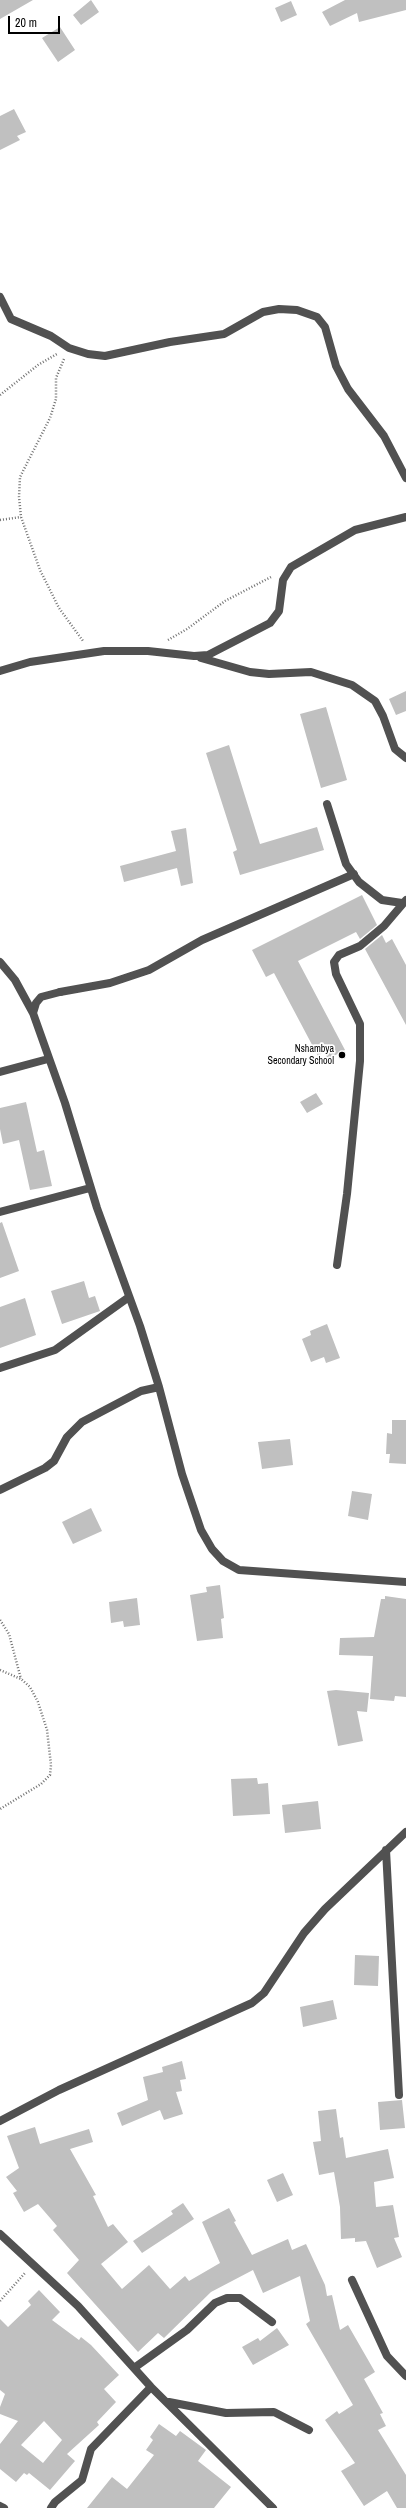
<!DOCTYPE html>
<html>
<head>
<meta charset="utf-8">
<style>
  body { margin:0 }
  #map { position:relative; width:406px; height:2508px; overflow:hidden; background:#fff; font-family:"Archivo Narrow",sans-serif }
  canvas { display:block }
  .scale { position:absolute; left:8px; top:16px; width:52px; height:18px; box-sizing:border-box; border:2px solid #000; border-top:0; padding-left:5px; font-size:12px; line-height:14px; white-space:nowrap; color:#000; -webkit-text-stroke:3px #fff; paint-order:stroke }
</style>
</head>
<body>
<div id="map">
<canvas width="406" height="2508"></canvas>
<div class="scale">20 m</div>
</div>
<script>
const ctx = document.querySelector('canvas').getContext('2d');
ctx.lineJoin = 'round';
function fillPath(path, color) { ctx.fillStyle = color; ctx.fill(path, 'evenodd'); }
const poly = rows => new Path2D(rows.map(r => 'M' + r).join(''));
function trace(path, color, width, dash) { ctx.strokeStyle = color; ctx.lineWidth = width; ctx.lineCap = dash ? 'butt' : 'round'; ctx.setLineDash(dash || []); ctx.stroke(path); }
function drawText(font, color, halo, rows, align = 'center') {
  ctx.font = font + ' "Archivo Narrow",sans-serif'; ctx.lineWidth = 3.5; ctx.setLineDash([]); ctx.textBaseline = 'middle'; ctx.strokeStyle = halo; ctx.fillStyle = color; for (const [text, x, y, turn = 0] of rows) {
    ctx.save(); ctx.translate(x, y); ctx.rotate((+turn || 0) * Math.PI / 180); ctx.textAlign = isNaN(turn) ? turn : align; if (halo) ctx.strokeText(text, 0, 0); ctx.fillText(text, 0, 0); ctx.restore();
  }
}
fillPath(poly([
  [0,0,33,0,0,19],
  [91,0,99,12,81,25,73,15],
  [345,0,406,0,406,10,359,22,357,13,330,26,322,12],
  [291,1,297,15,281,22,275,8],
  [60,27,75,50,58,62,42,38],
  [14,109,26,132,17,136,20,140,0,150,0,116],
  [406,691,406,711,396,715,389,699],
  [326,707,347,780,321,788,300,714],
  [229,745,260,844,317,827,324,850,240,875,233,852,237,850,206,753],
  [186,828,193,883,181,886,177,868,124,882,120,866,176,851,171,831],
  [362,895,377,925,360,939,356,932,298,961,345,1050,328,1059,324,1052,318,1056,274,973,266,977,252,950],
  [382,935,386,943,392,939,406,965,406,1025,365,949],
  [316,1093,323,1104,307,1113,300,1102],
  [26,1102,37,1152,44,1150,52,1186,30,1190,19,1140,3,1144,0,1129,0,1108],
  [2,1222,19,1271,0,1278,0,1223],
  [84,1281,89,1298,95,1296,100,1311,62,1324,51,1291],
  [25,1298,36,1335,0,1348,0,1307],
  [327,1324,340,1358,326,1363,324,1357,311,1362,302,1339,311,1335,310,1331],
  [392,1420,406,1420,406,1464,389,1463,390,1454,386,1454,387,1433,392,1434],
  [290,1439,293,1465,262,1469,258,1442],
  [352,1491,372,1494,368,1520,348,1516],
  [91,1508,102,1531,73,1544,62,1522],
  [220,1585,224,1618,221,1619,223,1638,197,1641,190,1595,207,1592,206,1587],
  [385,1596,406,1599,406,1697,395,1696,394,1701,370,1699,373,1656,339,1655,340,1638,374,1637,381,1599,385,1599],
  [137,1598,140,1625,124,1627,123,1621,111,1623,109,1602],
  [336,1690,369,1693,367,1712,357,1711,363,1741,338,1746,327,1691],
  [257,1778,258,1784,268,1783,270,1814,233,1816,231,1779],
  [318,1801,321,1829,285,1833,282,1805],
  [355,1955,379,1956,378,1986,354,1985],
  [333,2000,337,2019,303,2027,300,2007],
  [182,2061,186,2079,180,2080,182,2091,176,2092,183,2114,164,2120,160,2110,122,2126,117,2113,148,2100,143,2077,163,2072,162,2067],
  [402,2100,405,2128,380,2130,378,2102],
  [336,2109,340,2138,343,2137,346,2158,388,2149,394,2178,374,2182,376,2207,393,2205,399,2237,394,2238,402,2257,377,2268,366,2241,355,2242,355,2238,341,2239,340,2207,334,2172,319,2175,313,2142,321,2141,318,2111],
  [35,2127,40,2144,89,2129,93,2142,70,2149,96,2195,93,2196,108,2227,113,2224,128,2242,101,2264,122,2289,149,2265,170,2289,185,2276,189,2281,220,2263,202,2222,229,2208,236,2221,234,2222,252,2255,288,2239,292,2250,306,2244,325,2285,327,2296,332,2295,340,2330,348,2325,375,2372,364,2379,383,2413,380,2414,386,2426,378,2430,406,2475,406,2508,397,2508,387,2491,364,2506,341,2471,355,2463,325,2420,337,2411,339,2414,353,2405,306,2324,310,2321,300,2276,263,2293,253,2270,211,2292,164,2338,158,2333,138,2352,67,2273,79,2260,53,2230,57,2226,38,2204,24,2212,13,2193,17,2191,6,2177,19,2168,7,2136],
  [283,2173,293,2195,277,2202,267,2180],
  [183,2203,194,2219,142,2253,133,2241,173,2214,171,2211],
  [39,2290,60,2312,52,2320,79,2340,81,2337,91,2345,119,2375,104,2389,116,2402,97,2422,99,2425,67,2454,75,2461,50,2490,29,2473,27,2475,24,2473,16,2482,0,2469,0,2444,18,2421,0,2414,0,2407,5,2394,0,2390,0,2319,8,2327,31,2305,28,2301],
  [44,2421,62,2440,43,2463,21,2445],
  [277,2328,289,2345,253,2365,242,2347,258,2338,260,2341],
  [159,2424,176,2436,180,2431,206,2450,198,2461,231,2487,214,2508,87,2508,112,2477,127,2489,154,2455,146,2450,153,2440,150,2437]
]), '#c0c0c0');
trace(poly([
  [64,359,56,378,56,399,50,418,20,477,19,497,21,517,40,570,59,608,83,641],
  [0,395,38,365,57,354],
  [0,520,21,517],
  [168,640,187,629,225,601,271,577],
  [0,1620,9,1634,21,1679],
  [0,1670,21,1679,30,1687,38,1702,47,1730,51,1765,50,1775,41,1784,0,1809],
  [0,2301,25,2273]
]), '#737373', 2.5, [1, 2]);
trace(poly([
  [327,804,346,864,359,882,382,900,402,903],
  [60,992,110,983,149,970,202,940,354,874],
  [337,1265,347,1194,360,1061,360,1024,336,974,334,962,339,955,360,946,384,926,406,900]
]), '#515151', 8);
trace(poly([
  [0,297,11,319,51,336,69,348,88,354,105,356,170,342,224,334,263,312,279,309,297,310,317,317,325,327,336,366,348,389,384,436,406,478],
  [201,658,250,672,269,674,311,672,352,685,375,701,383,716,395,749,406,758],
  [0,671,30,662,104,651,148,651,194,656,208,655,270,623,279,611,283,580,291,567,355,530,406,517],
  [0,962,15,980,33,1013],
  [60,992,41,997,36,1003,33,1013,65,1103,97,1208,140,1326,159,1387,182,1474,201,1530,212,1549,223,1561,239,1570,406,1582],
  [0,1072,48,1059],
  [0,1212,90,1188],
  [0,1368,55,1350,129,1297],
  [0,1490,45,1468,54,1461,67,1437,82,1422,141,1391,159,1387],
  [386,1850,399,2095],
  [0,2121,59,2090,252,2003,264,1993,304,1933,325,1909,406,1832],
  [0,2234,78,2306,151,2387,273,2508],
  [352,2280,387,2356,406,2376],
  [134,2368,187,2330,215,2303,227,2298,240,2298,272,2322],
  [169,2402,226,2413,274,2412,309,2430],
  [0,2506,4,2508],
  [51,2508,55,2502,82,2480,91,2449,151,2387]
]), '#515151', 8);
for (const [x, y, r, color] of [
  [342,1055,4,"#000"]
]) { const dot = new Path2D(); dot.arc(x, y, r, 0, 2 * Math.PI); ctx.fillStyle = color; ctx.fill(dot); trace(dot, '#fff', 1.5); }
drawText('10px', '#000', '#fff', [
  ["Nshambya",334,1049],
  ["Secondary School",334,1061]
], 'right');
</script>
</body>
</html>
